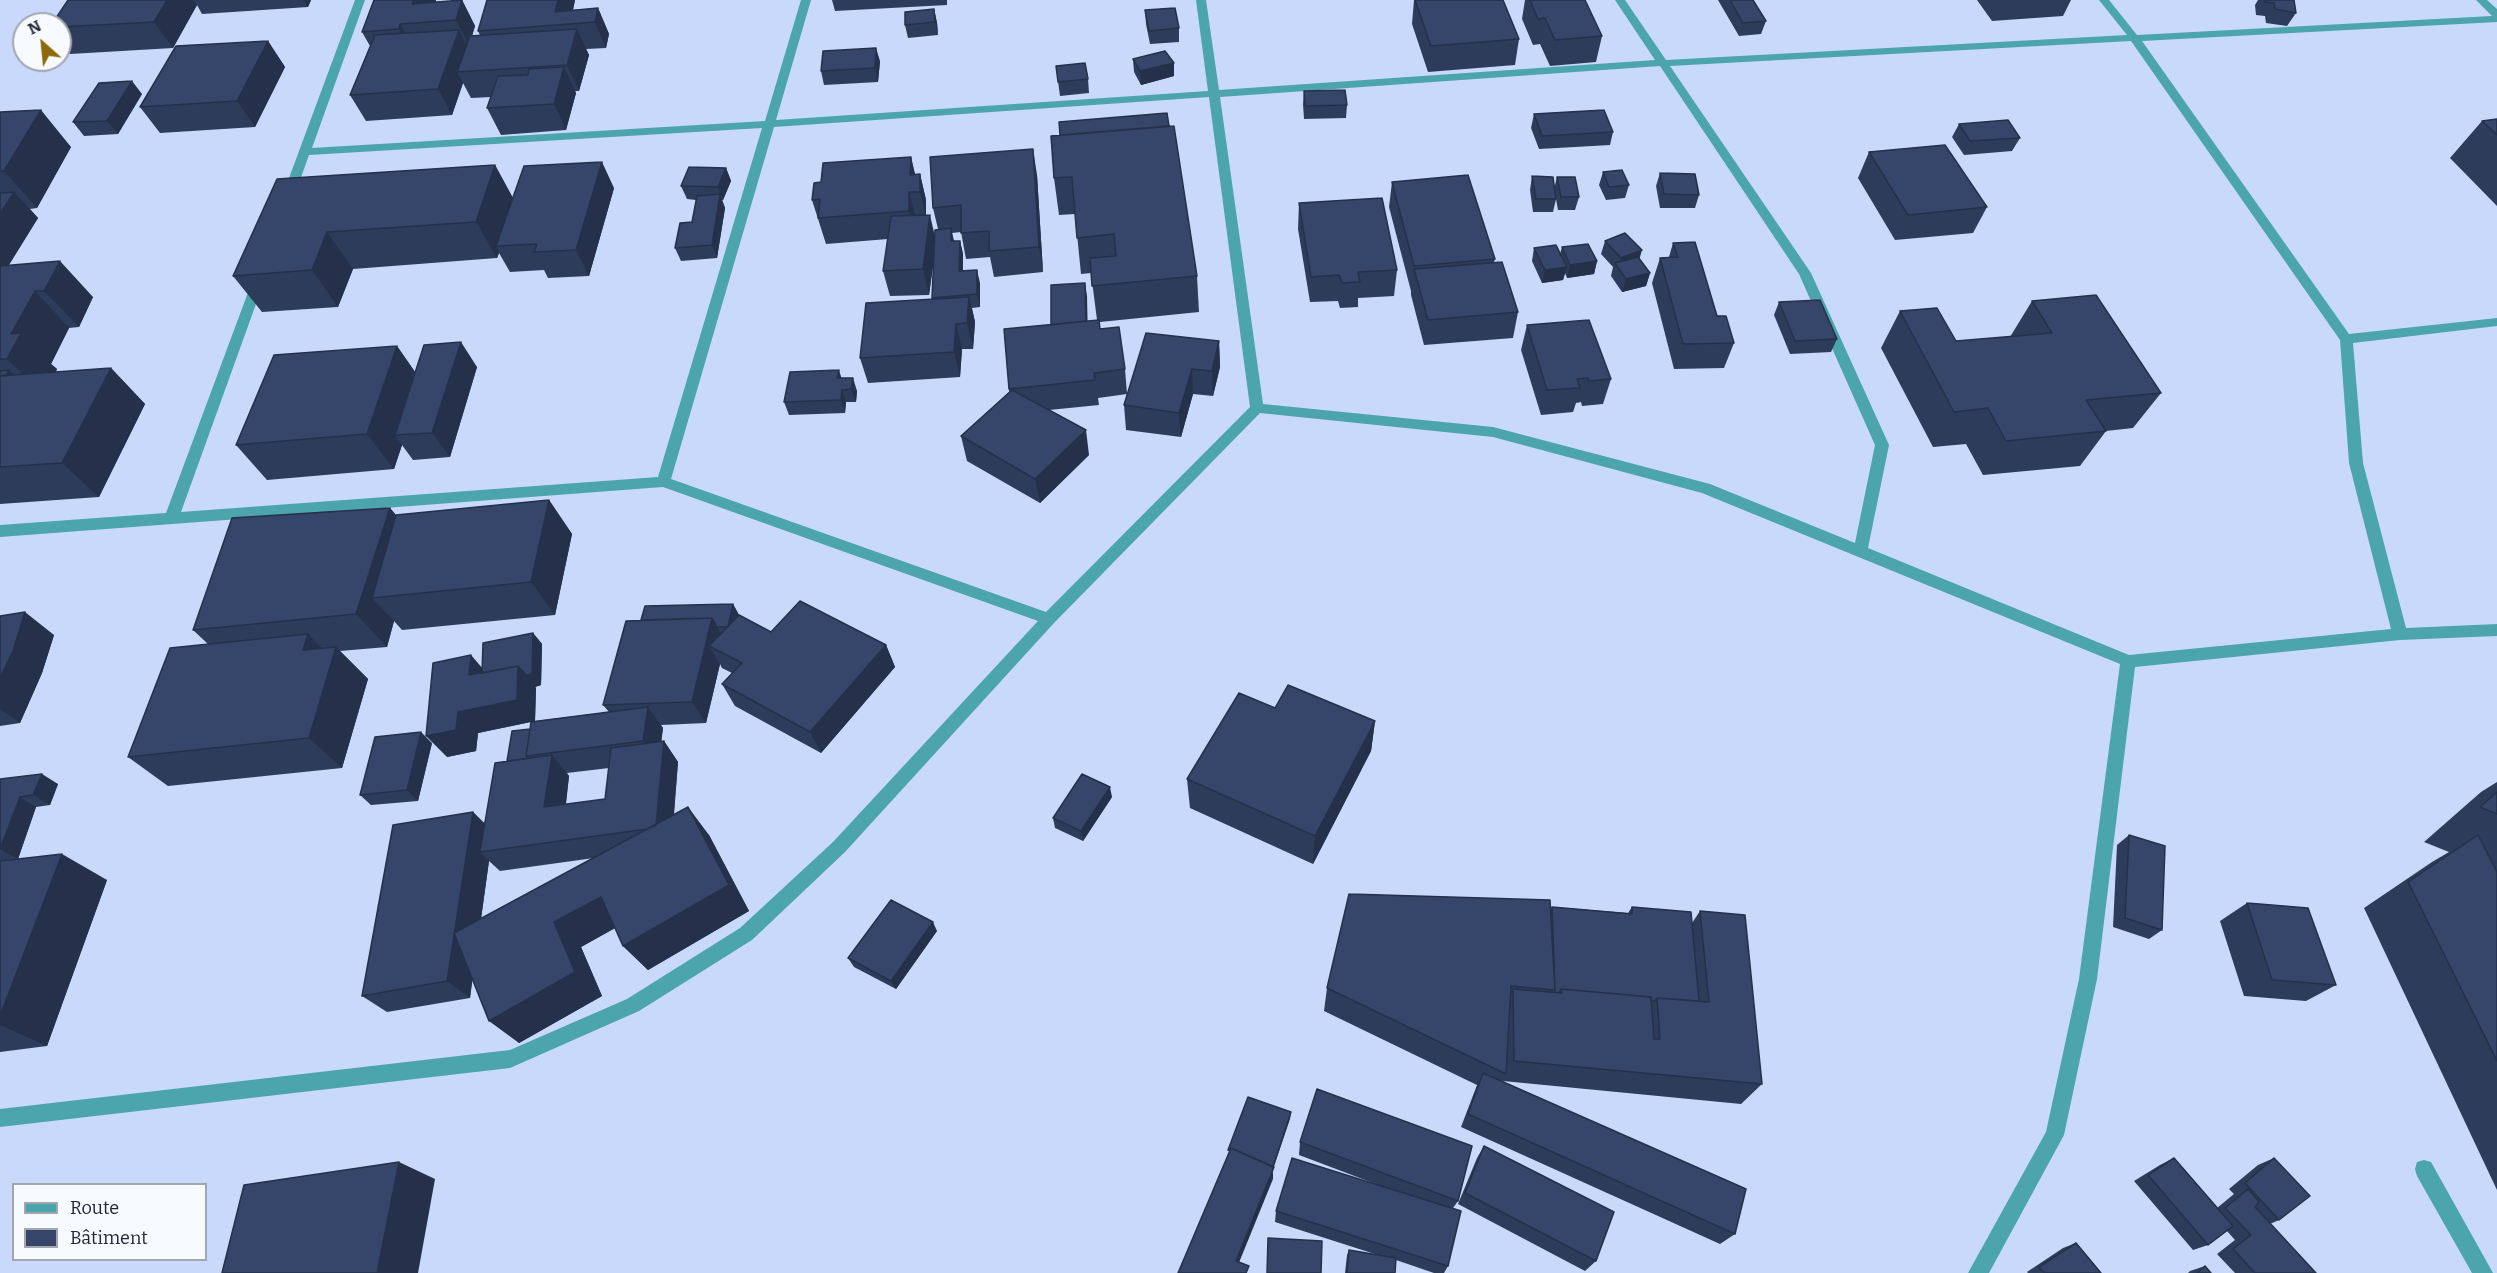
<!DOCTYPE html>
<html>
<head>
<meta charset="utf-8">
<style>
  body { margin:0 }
  #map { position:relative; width:2497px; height:1273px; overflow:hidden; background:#c8d9fc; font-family:Bitter,serif }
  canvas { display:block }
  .legend { position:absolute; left:12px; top:1183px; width:195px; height:78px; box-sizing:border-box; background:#f7fafe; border:2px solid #a1a6af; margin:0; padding:8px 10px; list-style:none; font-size:18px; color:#202838 }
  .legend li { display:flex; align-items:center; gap:12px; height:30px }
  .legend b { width:30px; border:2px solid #a1a6af }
  .north { position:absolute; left:12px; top:12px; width:60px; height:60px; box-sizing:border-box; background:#f7fafe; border:2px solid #a1a6af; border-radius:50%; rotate:333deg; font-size:16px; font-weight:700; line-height:24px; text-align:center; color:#202838 }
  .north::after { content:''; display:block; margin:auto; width:21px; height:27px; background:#8c690a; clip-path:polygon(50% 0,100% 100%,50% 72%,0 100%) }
</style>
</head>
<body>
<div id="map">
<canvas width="2497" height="1273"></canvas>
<ul class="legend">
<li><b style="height:8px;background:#4ca4ac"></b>Route</li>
<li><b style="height:16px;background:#35466a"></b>Bâtiment</li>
</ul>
<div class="north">N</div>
</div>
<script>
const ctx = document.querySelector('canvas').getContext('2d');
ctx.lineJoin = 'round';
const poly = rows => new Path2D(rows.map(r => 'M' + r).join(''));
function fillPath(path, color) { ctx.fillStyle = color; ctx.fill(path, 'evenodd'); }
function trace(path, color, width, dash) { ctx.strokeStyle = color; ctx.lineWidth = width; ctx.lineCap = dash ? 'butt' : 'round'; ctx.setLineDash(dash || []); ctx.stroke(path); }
fillPath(poly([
  [355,0,365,0,312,148,765,121,801,0,811,0,776,120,1208,91,1196,0,1206,0,1219,90,1655,60,1615,0,1625,0,1666,60,2127,35,2099,0,2109,0,2137,35,2492,16,2476,0,2487,0,2497,9,2497,22,2142,41,2349,334,2497,318,2497,326,2353,343,2363,463,2406,628,2497,624,2497,636,2400,640,2135,667,2097,979,2064,1135,1989,1273,1968,1273,2046,1132,2079,979,2120,664,1702,493,1493,437,1260,413,1054,623,845,852,752,940,639,1011,510,1068,0,1127,0,1109,510,1050,627,999,740,928,833,842,1038,621,663,487,0,537,0,525,166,513,253,279,259,275,265,279,181,512,658,477,762,128,309,155,294,197,292,200,284,200,282,197,355,0],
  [2131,41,2340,340,2349,463,2391,629,2129,655,1868,548,1889,445,1811,273,1670,66,2131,41],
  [1660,66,1799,274,1875,445,1855,543,1710,484,1493,427,1263,404,1220,97,1660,66],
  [1209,97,1250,407,1046,612,671,479,774,127,1209,97],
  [2424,1160,2431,1162,2493,1273,2472,1273,2417,1176,2415,1169,2417,1162,2424,1160]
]), '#4ca4ac');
fillPath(poly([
  [68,0,311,0,308,7,202,14,197,5,173,48,70,54,60,41,60,24],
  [374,0,436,0,436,2,462,0,475,26,472,36,480,35,478,31,487,0,575,0,573,10,598,8,609,34,606,48,586,49,589,55,579,91,575,91,576,93,566,130,501,135,487,108,491,97,471,98,463,83,452,115,366,121,350,95,370,46,362,32],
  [832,0,947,0,947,5,835,11],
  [1414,0,1503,0,1519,39,1515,65,1428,72,1412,24],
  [1525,0,1585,0,1602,36,1596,62,1550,66,1540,44,1533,45,1522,19],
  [1718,0,1753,0,1766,21,1761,34,1739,36],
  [1977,0,2071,0,2063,16,1992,21],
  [2258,0,2294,0,2296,13,2287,26,2266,23,2265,16,2256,15,2255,5],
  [934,9,937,23,938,35,908,38,905,25],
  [1145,10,1179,28,1179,42,1150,44,1146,24],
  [268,41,285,67,255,127,160,133,140,107],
  [1133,59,1174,63,1174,76,1141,85,1134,72],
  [880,61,878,82,824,85,821,71],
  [1056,66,1088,79,1089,93,1060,96],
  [1304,91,1347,105,1346,118,1304,119,1303,104],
  [142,94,118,134,84,136,73,122],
  [0,112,71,147,37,208,30,209,38,218,9,265,93,297,79,327,69,328,51,364,57,369,56,372,111,368,145,404,99,497,0,504],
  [1534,114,1613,132,1610,145,1539,149,1531,128],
  [2497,119,2497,206,2450,158,2482,121],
  [1959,124,2020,138,2012,151,1964,155,1952,137],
  [1051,136,1197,276,1199,312,1100,322,1100,329,1125,369,1127,394,1219,341,1220,367,1213,396,1193,394,1181,437,1126,430,1124,405,1127,394,1098,398,1099,405,1049,410,1089,455,1040,503,967,461,961,436,1009,392,1009,389,1051,325,1087,296,1087,321,1097,320,1091,273,1081,274,1075,214,1059,215,1054,178],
  [1869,152,1987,207,1973,233,1895,240,1858,178],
  [911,157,915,175,920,174,926,200,926,215,934,235,938,229,933,208,1037,175,1043,272,994,277,990,257,966,259,961,232,952,233,954,241,960,241,963,254,963,271,980,283,980,307,972,308,975,322,973,349,962,349,960,377,868,383,860,358,933,299,934,260,929,295,890,296,883,271,888,239,826,244,812,200],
  [495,165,513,198,614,188,589,276,548,278,544,270,510,272,499,253,497,258,353,269,338,307,262,312,233,276,277,179],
  [726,168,731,181,723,200,722,200,725,208,717,258,681,261,675,248,692,222,696,200,687,199,681,186],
  [1603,172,1629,185,1625,198,1606,200,1599,185],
  [1660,173,1699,195,1695,208,1660,208,1656,186],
  [1532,176,1554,189,1557,177,1579,197,1575,210,1558,210,1556,199,1553,212,1533,212,1530,190],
  [1392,182,1495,259,1494,262,1518,312,1513,338,1424,345,1411,295,1411,291,1389,207],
  [1299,203,1397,270,1394,296,1358,298,1358,307,1340,308,1338,301,1310,302,1298,229],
  [1605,241,1640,259,1650,273,1646,286,1622,292,1611,276,1613,267,1601,254],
  [1673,243,1717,316,1734,343,1724,368,1674,369,1652,283,1660,258,1669,257],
  [1562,247,1597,261,1594,274,1567,278,1565,273,1563,280,1542,283,1532,261,1534,248,1560,254],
  [2032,301,2161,393,2133,428,2106,431,2080,466,1983,475,1966,444,1933,447,1881,348,1900,311,1956,341,2010,337],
  [1779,302,1837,339,1831,352,1790,354,1774,315],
  [1527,325,1611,379,1603,404,1582,406,1581,402,1576,403,1573,412,1541,415,1521,350],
  [397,346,415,372,477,367,450,457,413,460,402,445,394,469,267,480,236,445],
  [841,378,857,391,856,402,846,402,845,413,789,415,784,402],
  [549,500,572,534,555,615,402,630,394,621,387,647,340,651,368,679,342,768,168,786,128,757,208,644,193,630,390,508,396,515],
  [733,604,739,615,771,632,886,645,895,667,821,753,735,706,722,684,732,673,722,668,720,664,706,723,661,725,663,728,661,741,664,741,678,762,674,815,709,835,749,911,648,970,623,946,615,928,581,947,602,996,519,1043,472,979,470,998,387,1012,362,996,473,812,484,823,507,761,530,729,531,722,478,733,476,751,447,757,482,668,533,633,542,644,541,685,535,687,536,688,535,721,609,712,603,705,641,620],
  [609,768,605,799,566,804,569,776,567,773],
  [594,858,481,919,489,861,500,871],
  [0,616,54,635,42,673,20,723,0,726],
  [1275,708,1375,721,1371,751,1313,864,1190,808,1187,779],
  [432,743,418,801,371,805,360,795],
  [0,779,58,784,50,805,36,807,18,859,107,880,47,1046,0,1052],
  [2497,782,2497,1190,2364,908,2432,862,2449,852,2424,842,2481,792],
  [1112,797,1083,841,1055,828,1053,818],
  [2129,835,2162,930,2149,939,2113,927,2117,845],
  [2247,903,2336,985,2306,1001,2244,996,2220,921],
  [1552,907,1628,913,1632,907,1692,923,1700,911,1762,1084,1741,1104,1503,1081,1503,1080,1502,1082,1735,1234,1720,1244,1461,1127,1477,1085,1324,1011,1327,988,1551,910],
  [937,931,896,989,854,967,848,958],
  [1300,1142,1458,1201,1453,1208,1448,1266,1444,1273,1434,1273,1396,1260,1395,1273,1345,1273,1347,1255,1349,1250,1381,1256,1275,1222,1276,1211,1381,1186,1299,1155],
  [1484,1146,1596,1261,1585,1271,1458,1204,1477,1158],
  [2174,1158,2217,1208,2234,1194,2229,1189,2258,1165,2274,1158,2279,1220,2270,1224,2316,1273,2235,1273,2217,1254,2235,1240,2227,1231,2208,1245,2193,1250,2134,1181,2160,1165],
  [2076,1243,2101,1273,2028,1273,2027,1272,2063,1248],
  [2205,1266,2211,1273,2188,1273,2190,1271]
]), '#2e3c5b');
fillPath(poly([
  [167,0,193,0,197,5,173,48,154,22],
  [303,0,311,0,308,7],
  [414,0,436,0,429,22,412,4],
  [462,0,475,26,469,46,456,20],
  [558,0,575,0,570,24,555,12],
  [598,8,609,34,606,48,595,22],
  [934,9,937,23,938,35,935,22],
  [400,24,414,50,413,55,399,29],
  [577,29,589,55,579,91,567,65],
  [459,30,472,56,457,72,463,83,452,115,438,89],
  [268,41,285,67,255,127,237,101],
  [876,48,880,61,878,82,875,68],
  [1174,63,1174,76,1141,85,1140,71],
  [564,67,576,93,566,130,554,104],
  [132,81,142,94,118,134,107,121],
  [41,110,71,147,37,208,4,171],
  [1033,149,1037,175,1043,272,1039,247],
  [911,157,917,183,910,175],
  [602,162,614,188,589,276,576,250],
  [495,165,515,202,496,246,499,253,497,258,476,222],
  [726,168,731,181,723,200,718,187],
  [920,174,926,200,926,217,920,192],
  [14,192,38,218,0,279,0,214],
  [909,192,916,218,915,236,909,211],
  [720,194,725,208,717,258,712,245],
  [930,215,936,241,929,295,923,269],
  [951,228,954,242,951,241],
  [327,232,353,269,338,307,312,270],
  [960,241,963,254,962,285,959,271],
  [1642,250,1638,264,1618,268,1621,258],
  [60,261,93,297,79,327,44,291],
  [1597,261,1594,274,1567,278,1570,265],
  [1567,267,1563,280,1542,283,1545,270],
  [977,270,980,283,980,307,977,294],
  [1650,273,1646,286,1622,292,1626,279],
  [1085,283,1087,296,1088,342,1086,329],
  [35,291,69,328,51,364,57,369,44,394,7,359,11,334],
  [969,297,975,322,973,349,967,323],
  [956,324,962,349,960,377,954,352],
  [1219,341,1220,367,1213,396,1212,371],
  [461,342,477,367,450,457,432,433],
  [397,346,422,382,395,435,402,445,394,469,367,434],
  [111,368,145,404,99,497,62,463],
  [1192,369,1193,394,1181,437,1179,413],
  [9,370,35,395,0,386],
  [839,370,843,383,842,390,846,402,845,413,841,400,837,378],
  [853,378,857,391,856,402,851,389],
  [1086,430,1089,455,1040,503,1035,479],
  [549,500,572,534,555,615,531,582],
  [390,508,418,542,372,598,394,621,387,647,356,614],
  [733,604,739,615,728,627],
  [25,612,54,635,42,673,20,723,0,709,0,678],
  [712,618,725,641,709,646,720,664,706,723,692,702],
  [533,633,542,644,541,685,535,687,536,688,535,721,478,733,476,751,447,757,426,736,458,712,469,675,471,655,490,677],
  [308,634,333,659,336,647,368,679,342,768,309,738,303,650],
  [886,645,895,667,821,753,810,732],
  [648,707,663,728,659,761,643,741],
  [1375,721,1371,751,1313,864,1315,836],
  [421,732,432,743,418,801,407,790],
  [664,741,678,762,671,847,656,828],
  [552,755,569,776,563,827,544,807],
  [42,774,58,784,50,805,33,795],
  [1110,787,1112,797,1083,841,1081,831],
  [20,797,36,807,18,859,0,849],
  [688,807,709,835,749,911,648,970,623,946],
  [473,812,493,832,480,852,489,861,470,998,447,981],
  [62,854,107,880,47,1046,0,1025,0,1016],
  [601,897,626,922,581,947,602,996,519,1043,489,1021,554,922],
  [933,922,937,931,896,989,891,981],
  [1291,1112,1290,1119,1273,1169,1273,1179,1236,1270,1236,1261,1273,1167],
  [399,1162,435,1179,418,1273,377,1273]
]), '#25314a');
const building = poly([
  [68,0,167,0,154,22,60,27,60,24,52,24,68,0],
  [374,0,414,0,412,4,462,0,456,20,400,24,399,29,362,32,374,0],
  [487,0,558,0,555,12,598,8,595,22,478,31,487,0],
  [1415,0,1503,0,1519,39,1431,46,1415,0],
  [1530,0,1585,0,1602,36,1555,40,1545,18,1538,19,1530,0],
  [1730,0,1753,0,1766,21,1743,23,1730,0],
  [2265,0,2294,0,2296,13,2275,9,2274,3,2265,2,2265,0],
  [1175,8,1179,28,1149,31,1145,10,1175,8],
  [934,9,935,22,905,25,905,12,934,9],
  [577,29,567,65,457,72,470,36,577,29],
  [459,30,438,89,350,95,375,35,459,30],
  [268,41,237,101,140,107,176,46,268,41],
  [876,48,875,68,821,71,823,51,876,48],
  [1165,51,1174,63,1140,71,1133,59,1165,51],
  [1085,63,1088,79,1058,82,1056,66,1085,63],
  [564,67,554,104,487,108,498,76,528,75,529,69,564,67],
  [132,81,107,121,73,122,99,83,132,81],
  [1345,90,1347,105,1305,106,1304,91,1345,90],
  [41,110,4,171,0,171,0,112,41,110],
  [1604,110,1613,132,1542,136,1534,114,1604,110],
  [1167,113,1169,126,1060,135,1059,122,1167,113],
  [2497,119,2497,135,2482,121,2497,119],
  [2008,120,2020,138,1970,141,1959,124,2008,120],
  [1174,126,1197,276,1092,286,1090,258,1116,256,1114,234,1077,238,1072,177,1054,178,1051,136,1174,126],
  [1945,145,1987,207,1908,215,1869,152,1945,145],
  [1033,149,1039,247,989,251,989,231,961,233,961,205,933,208,930,157,1033,149],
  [911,157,910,175,920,174,920,192,909,192,909,211,818,218,820,199,812,200,814,183,821,182,823,163,911,157],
  [602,162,576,250,534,252,537,244,496,246,524,166,602,162],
  [495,165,476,222,327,232,312,270,233,276,277,179,495,165],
  [689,167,726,168,718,187,681,186,689,167],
  [1622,170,1629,185,1609,187,1603,172,1622,170],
  [1660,173,1695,174,1699,195,1664,194,1660,173],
  [1468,175,1495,259,1414,266,1392,182,1468,175],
  [1532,176,1553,177,1556,199,1536,199,1532,176],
  [1557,177,1575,177,1579,197,1561,197,1557,177],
  [14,192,0,214,0,193,14,192],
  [720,194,712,245,675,248,680,223,692,222,697,196,720,194],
  [1382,198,1397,270,1358,272,1360,282,1342,283,1339,275,1311,277,1299,203,1382,198],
  [930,215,923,269,883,271,891,216,930,215],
  [951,228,951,241,960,241,959,271,977,270,977,294,932,298,935,230,951,228],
  [1625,233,1642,250,1621,258,1605,241,1625,233],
  [1695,242,1717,316,1726,316,1734,343,1683,344,1660,258,1678,257,1673,243,1695,242],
  [1588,244,1597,261,1570,265,1562,247,1588,244],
  [1556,245,1567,267,1545,270,1534,248,1556,245],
  [1638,257,1650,273,1626,279,1615,263,1638,257],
  [60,261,44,291,35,291,11,334,21,333,7,359,0,359,0,266,60,261],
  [1502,262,1518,312,1428,320,1414,269,1502,262],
  [1085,283,1086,321,1051,325,1051,285,1085,283],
  [2096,295,2161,393,2086,400,2106,431,2006,441,1988,408,1954,412,1900,311,1937,308,1956,341,2052,333,2032,301,2096,295],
  [969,297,967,323,956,324,954,352,860,358,866,303,969,297],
  [1820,300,1837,339,1795,341,1779,302,1820,300],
  [1099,320,1100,329,1119,327,1125,369,1094,373,1095,380,1009,389,1004,329,1099,320],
  [1589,320,1611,379,1589,381,1588,378,1577,379,1580,388,1547,390,1527,325,1589,320],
  [1146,333,1219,341,1212,371,1192,369,1179,413,1124,405,1146,333],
  [461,342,432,433,395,435,424,345,461,342],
  [397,346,367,434,236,445,274,355,397,346],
  [111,368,62,463,0,467,0,376,111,368],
  [9,370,6,375,0,376,0,371,9,370],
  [839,370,837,378,853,378,851,389,842,390,841,400,784,402,790,372,839,370],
  [1012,390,1086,430,1035,479,961,436,1012,390],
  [549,500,531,582,372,598,396,515,549,500],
  [390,508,356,614,193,630,232,518,390,508],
  [800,601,886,645,810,732,722,684,742,663,709,646,739,615,771,632,800,601],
  [733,604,728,627,717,627,712,618,641,620,645,606,733,604],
  [25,612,13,651,0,678,0,616,25,612],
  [712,618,692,702,603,705,626,621,712,618],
  [533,633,532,674,526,675,518,666,482,673,483,643,533,633],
  [308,634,303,650,336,647,309,738,128,757,170,648,308,634],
  [471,655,469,675,518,666,517,700,458,712,456,730,426,736,433,663,471,655],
  [1288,685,1375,721,1315,836,1187,779,1239,693,1275,708,1288,685],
  [648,707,643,741,526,756,531,722,648,707],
  [530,729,526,756,529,758,507,761,512,731,530,729],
  [421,732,407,790,360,795,375,737,421,732],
  [664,741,656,825,647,829,480,852,495,763,552,755,544,807,605,799,611,748,664,741],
  [42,774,33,795,20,797,0,849,0,779,42,774],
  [1082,774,1110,787,1081,831,1053,818,1082,774],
  [2497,792,2497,814,2480,807,2497,792],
  [688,807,729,885,623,946,601,897,554,922,575,972,489,1021,454,933,688,807],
  [473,812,447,981,362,996,393,825,473,812],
  [2129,835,2165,846,2162,930,2125,918,2129,835],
  [2478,835,2497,872,2497,1061,2408,882,2478,835],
  [62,854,0,1016,0,861,62,854],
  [1349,894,1550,900,1555,990,1511,986,1506,1074,1327,988,1349,894],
  [891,900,933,922,891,981,848,958,891,900],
  [2247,903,2308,908,2336,985,2272,980,2247,903],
  [1552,907,1632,914,1632,907,1691,912,1699,1001,1657,998,1655,1001,1651,1001,1651,997,1561,989,1559,993,1554,992,1555,990,1552,907],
  [1700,911,1745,915,1762,1084,1514,1061,1513,989,1562,993,1561,989,1651,997,1654,1039,1660,1039,1657,998,1709,1002,1700,911],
  [1483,1073,1746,1189,1735,1234,1468,1114,1483,1073],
  [1317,1089,1472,1146,1458,1201,1300,1142,1317,1089],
  [1248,1097,1291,1112,1273,1167,1231,1148,1230,1151,1228,1150,1248,1097],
  [1484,1146,1614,1212,1596,1261,1465,1193,1484,1146],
  [1231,1148,1274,1167,1236,1261,1249,1266,1246,1273,1178,1273,1231,1148],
  [1292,1158,1461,1211,1448,1266,1276,1211,1292,1158],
  [2174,1158,2233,1226,2208,1245,2148,1175,2174,1158],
  [2274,1158,2310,1196,2279,1220,2245,1183,2274,1158],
  [399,1162,377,1273,222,1273,244,1185,399,1162],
  [2248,1189,2259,1202,2255,1207,2316,1273,2255,1273,2233,1249,2251,1235,2225,1208,2248,1189],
  [1268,1238,1322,1241,1321,1273,1267,1273,1268,1238],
  [2076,1243,2101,1273,2044,1273,2039,1267,2076,1243],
  [1349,1250,1396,1258,1395,1273,1347,1273,1349,1250],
  [2205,1266,2211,1273,2197,1273,2205,1266]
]);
fillPath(building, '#35466a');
trace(building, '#25314a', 1.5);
</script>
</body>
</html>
